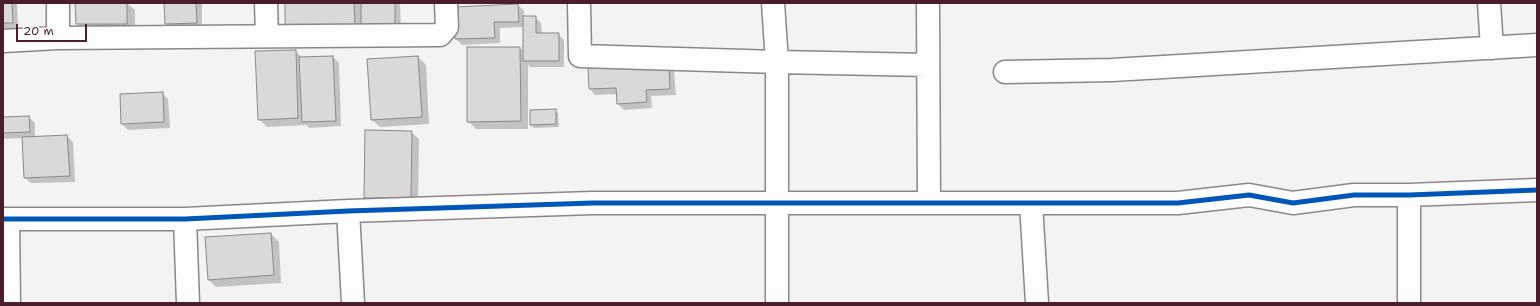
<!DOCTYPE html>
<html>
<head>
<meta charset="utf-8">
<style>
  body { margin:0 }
  #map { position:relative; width:1540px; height:306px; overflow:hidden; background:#f3f3f3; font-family:"Shantell Sans",sans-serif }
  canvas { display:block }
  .frame { position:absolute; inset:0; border:4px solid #4a1f2b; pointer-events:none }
  .scale { position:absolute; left:16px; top:24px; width:71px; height:18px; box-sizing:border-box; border:2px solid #4a1f2b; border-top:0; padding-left:5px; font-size:12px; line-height:14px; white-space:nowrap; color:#4a1f2b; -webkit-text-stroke:3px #fff; paint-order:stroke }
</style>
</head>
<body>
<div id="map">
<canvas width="1540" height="306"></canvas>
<div class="frame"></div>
<div class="scale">20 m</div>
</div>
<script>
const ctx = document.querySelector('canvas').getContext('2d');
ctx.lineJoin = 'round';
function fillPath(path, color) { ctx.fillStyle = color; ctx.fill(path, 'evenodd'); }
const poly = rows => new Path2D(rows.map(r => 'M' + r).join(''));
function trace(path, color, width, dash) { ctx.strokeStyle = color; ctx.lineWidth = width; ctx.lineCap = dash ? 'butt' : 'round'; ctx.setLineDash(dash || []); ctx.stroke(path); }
fillPath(poly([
  [3,3,17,3,18,29,3,29],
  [76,3,127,3,135,10,135,31,85,31,77,23],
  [165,3,202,3,202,28,172,29,166,23],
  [286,3,400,3,401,31,362,32],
  [518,5,524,11,524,17,535,17,541,23,542,34,558,34,564,40,564,67,530,67,528,64,528,129,476,129,468,121,520,48,524,52,524,27,500,28,500,43,462,45,456,39],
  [295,51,303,58,333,57,339,63,341,126,309,128,307,125,267,127,259,119],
  [418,57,426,65,429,124,380,127,372,120],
  [668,66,674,72,676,95,651,96,652,108,624,110,618,104,618,94,595,95,590,89],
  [162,93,168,99,170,128,128,130,122,124,121,95],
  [555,110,558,113,559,127,534,128,531,125],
  [29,117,35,123,35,138,67,136,73,142,75,182,31,183,25,178,23,138,3,139,3,118],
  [411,132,419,139,418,206,373,205,365,197],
  [271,234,279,242,281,283,216,287,208,279]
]), '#0003');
const building = poly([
  [3,3,12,3,13,23,3,23,3,3],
  [75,3,127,3,127,24,76,24,75,3],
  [164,3,196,3,197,23,165,24,164,3],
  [285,3,354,3,355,25,285,26,285,3],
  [361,3,395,3,395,26,361,26,361,3],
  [518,4,519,22,494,22,495,38,455,39,454,7,518,4],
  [523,16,536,16,536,33,559,33,559,61,523,61,523,16],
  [467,47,520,47,521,121,467,122,467,47],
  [296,50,298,118,258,120,255,51,296,50],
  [333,56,336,121,302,122,299,57,333,56],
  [418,56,422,117,371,120,367,59,418,56],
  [669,65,670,89,646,90,647,102,617,104,616,88,589,89,588,68,669,65],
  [163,92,164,122,121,124,120,94,163,92],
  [556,109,556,124,530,125,530,110,556,109],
  [29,116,30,132,3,133,3,117,29,116],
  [365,130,412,131,411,198,364,198,365,130],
  [67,135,70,176,24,178,22,137,67,135],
  [271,233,274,275,208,280,205,237,271,233]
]);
fillPath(building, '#dad8d9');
trace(building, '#8e8688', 1);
const minor = poly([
  [58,3,58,38],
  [266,3,267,36],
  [579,3,580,56,777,62,928,65],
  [773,3,777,62,777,303],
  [928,3,929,203],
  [1489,3,1492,48],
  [3,41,58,38,440,35,447,27,446,3],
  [1005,72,1112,70,1537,45],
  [1409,195,1409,303],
  [1031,203,1037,303],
  [348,211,353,303],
  [3,219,185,219,348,211,593,203,1178,203,1249,195,1293,203,1354,195,1409,195,1537,190],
  [8,219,9,303],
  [185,219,188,303]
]);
trace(minor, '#8e8688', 25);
trace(minor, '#fdfdfd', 22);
trace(poly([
  [3,219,185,219,348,211,593,203,1178,203,1249,195,1293,203,1354,195,1409,195,1537,190]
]), '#0057b8', 5);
</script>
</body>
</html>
